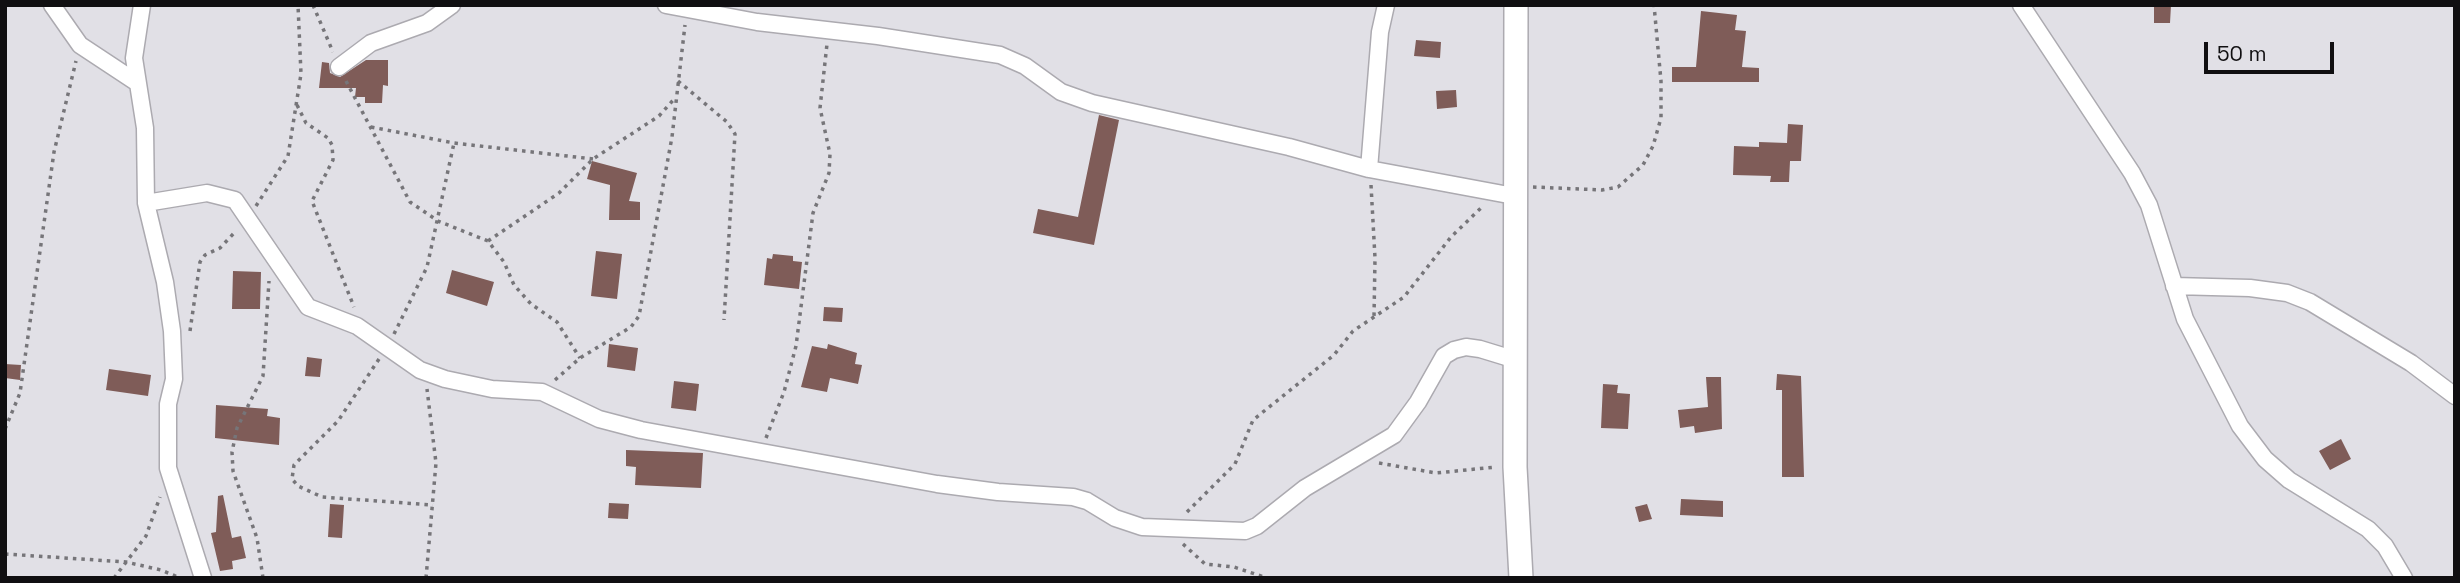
<!DOCTYPE html>
<html>
<head>
<meta charset="utf-8">
<style>
  body { margin:0 }
  #map { position:relative; width:2460px; height:583px; overflow:hidden; background:#e1e0e6; font-family:"Space Grotesk",sans-serif }
  canvas { display:block }
  .frame { position:absolute; inset:0; border:7px solid #100f11; pointer-events:none }
  .scale { position:absolute; left:2204px; top:42px; width:130px; height:32px; box-sizing:border-box; border:4px solid #100f11; border-top:0; padding-left:9px; font-size:21px; line-height:24px; white-space:nowrap; color:#100f11; -webkit-text-stroke:5px #e1e0e6; paint-order:stroke }
</style>
</head>
<body>
<div id="map">
<canvas width="2460" height="583"></canvas>
<div class="frame"></div>
<div class="scale">50 m</div>
</div>
<script>
const ctx = document.querySelector('canvas').getContext('2d');
ctx.lineJoin = 'round';
function fillPath(path, color) { ctx.fillStyle = color; ctx.fill(path, 'evenodd'); }
const poly = rows => new Path2D(rows.map(r => 'M' + r).join(''));
function trace(path, color, width, dash) { ctx.strokeStyle = color; ctx.lineWidth = width; ctx.lineCap = dash ? 'butt' : 'round'; ctx.setLineDash(dash || []); ctx.stroke(path); }
fillPath(poly([
  [2154,5,2171,5,2170,23,2154,23],
  [1701,11,1737,15,1735,30,1746,31,1742,67,1759,68,1759,82,1672,82,1672,67,1696,67],
  [1416,40,1441,42,1440,58,1414,56],
  [366,60,388,60,388,86,383,85,382,103,365,103,365,97,355,97,356,88,319,88,322,62,329,63,330,73,340,77],
  [1456,90,1457,107,1437,109,1436,91],
  [1099,115,1119,120,1094,245,1033,233,1038,209,1078,217],
  [1788,124,1803,125,1801,161,1790,161,1789,182,1770,182,1771,176,1733,175,1734,146,1759,147,1759,142,1787,143],
  [592,161,637,173,629,201,640,202,640,220,609,220,610,185,587,179],
  [596,251,622,254,617,299,591,296],
  [773,254,793,256,793,261,802,262,799,289,764,285,767,258,772,259],
  [452,270,494,282,487,306,446,293],
  [233,271,261,272,260,309,232,309],
  [824,307,843,308,842,322,823,321],
  [609,344,638,348,635,371,607,367],
  [828,344,857,353,855,364,862,365,858,384,830,378,827,392,801,387,812,346,827,349],
  [307,357,322,359,320,377,305,376],
  [5,364,21,365,20,380,5,378],
  [109,369,151,375,148,396,106,390],
  [1777,374,1801,376,1804,477,1782,477,1782,390,1776,390],
  [1706,377,1721,377,1722,429,1695,433,1694,426,1680,428,1678,410,1708,407],
  [674,381,699,384,696,411,671,408],
  [1603,384,1618,385,1617,393,1630,394,1628,429,1601,428],
  [216,405,268,409,267,416,280,418,279,445,215,438],
  [2341,439,2351,459,2330,470,2319,451],
  [626,450,703,453,701,488,635,485,636,467,626,466],
  [223,495,232,538,241,536,246,558,232,561,233,569,220,571,211,533,216,532,218,496],
  [1681,499,1723,501,1723,517,1680,515],
  [609,503,629,504,628,519,608,518],
  [330,504,344,505,342,538,328,537],
  [1647,504,1652,519,1639,522,1635,507]
]), '#7f5c58');
const street = poly([
  [52,5,80,45,136,82],
  [142,5,134,58,145,128,146,203,165,282,172,331,174,379,168,404,168,468,203,578],
  [666,5,757,22,878,36,1000,55,1025,66,1061,92,1092,103,1289,147,1369,169,1514,196],
  [2021,5,2132,173,2149,205,2185,319,2240,426,2265,459,2289,480,2368,529,2385,546,2404,578],
  [339,67,371,43,427,23,452,5],
  [1369,169,1380,32,1386,5],
  [146,203,207,193,235,200,308,307,357,326,420,370,445,379,492,389,542,392,599,419,641,430,937,484,998,492,1073,497,1087,501,1115,518,1142,527,1245,531,1257,526,1305,488,1394,435,1418,402,1444,356,1454,350,1466,347,1480,349,1516,360],
  [2174,286,2250,288,2287,293,2310,302,2411,363,2455,396]
]);
const secondary = poly([
  [1516,5,1515,467,1521,578]
]);
trace(street, '#acaab0', 19);
trace(secondary, '#acaab0', 26);
trace(poly([
  [313,5,333,52],
  [346,81,410,202,438,221,488,241,504,262,514,285,531,304,557,322,580,358],
  [678,81,727,122,735,134,724,320],
  [297,105,306,123,328,138,332,145,333,160,312,201,354,307],
  [371,127,454,143,593,159],
  [1371,185,1375,258,1374,317],
  [1533,187,1602,190,1618,187,1643,165,1653,146,1661,118,1661,81,1654,5],
  [256,206,288,156,301,74,298,5],
  [488,241,559,193,593,159,659,116,675,98],
  [190,331,200,262,205,255,220,248,236,231],
  [394,334,427,267,454,143],
  [379,359,338,421,294,465,292,479,298,486,322,497,433,505],
  [555,380,580,358,631,327,639,316,672,137,685,25],
  [5,429,20,393,54,152,76,61],
  [766,438,784,392,796,346,813,213,829,173,830,154,820,108,827,44],
  [1379,463,1436,473,1496,467],
  [1187,512,1235,464,1253,420,1334,355,1353,331,1404,297,1451,237,1483,206],
  [1183,544,1205,564,1234,567,1267,578],
  [5,554,126,562,161,570,180,578],
  [114,578,146,536,160,497],
  [263,578,257,538,233,471,232,452,237,428,263,376,269,281],
  [426,578,436,463,427,389]
]), '#767579', 3.5, [3.5, 5]);
trace(street, '#fff', 16);
trace(secondary, '#fff', 23);
</script>
</body>
</html>
